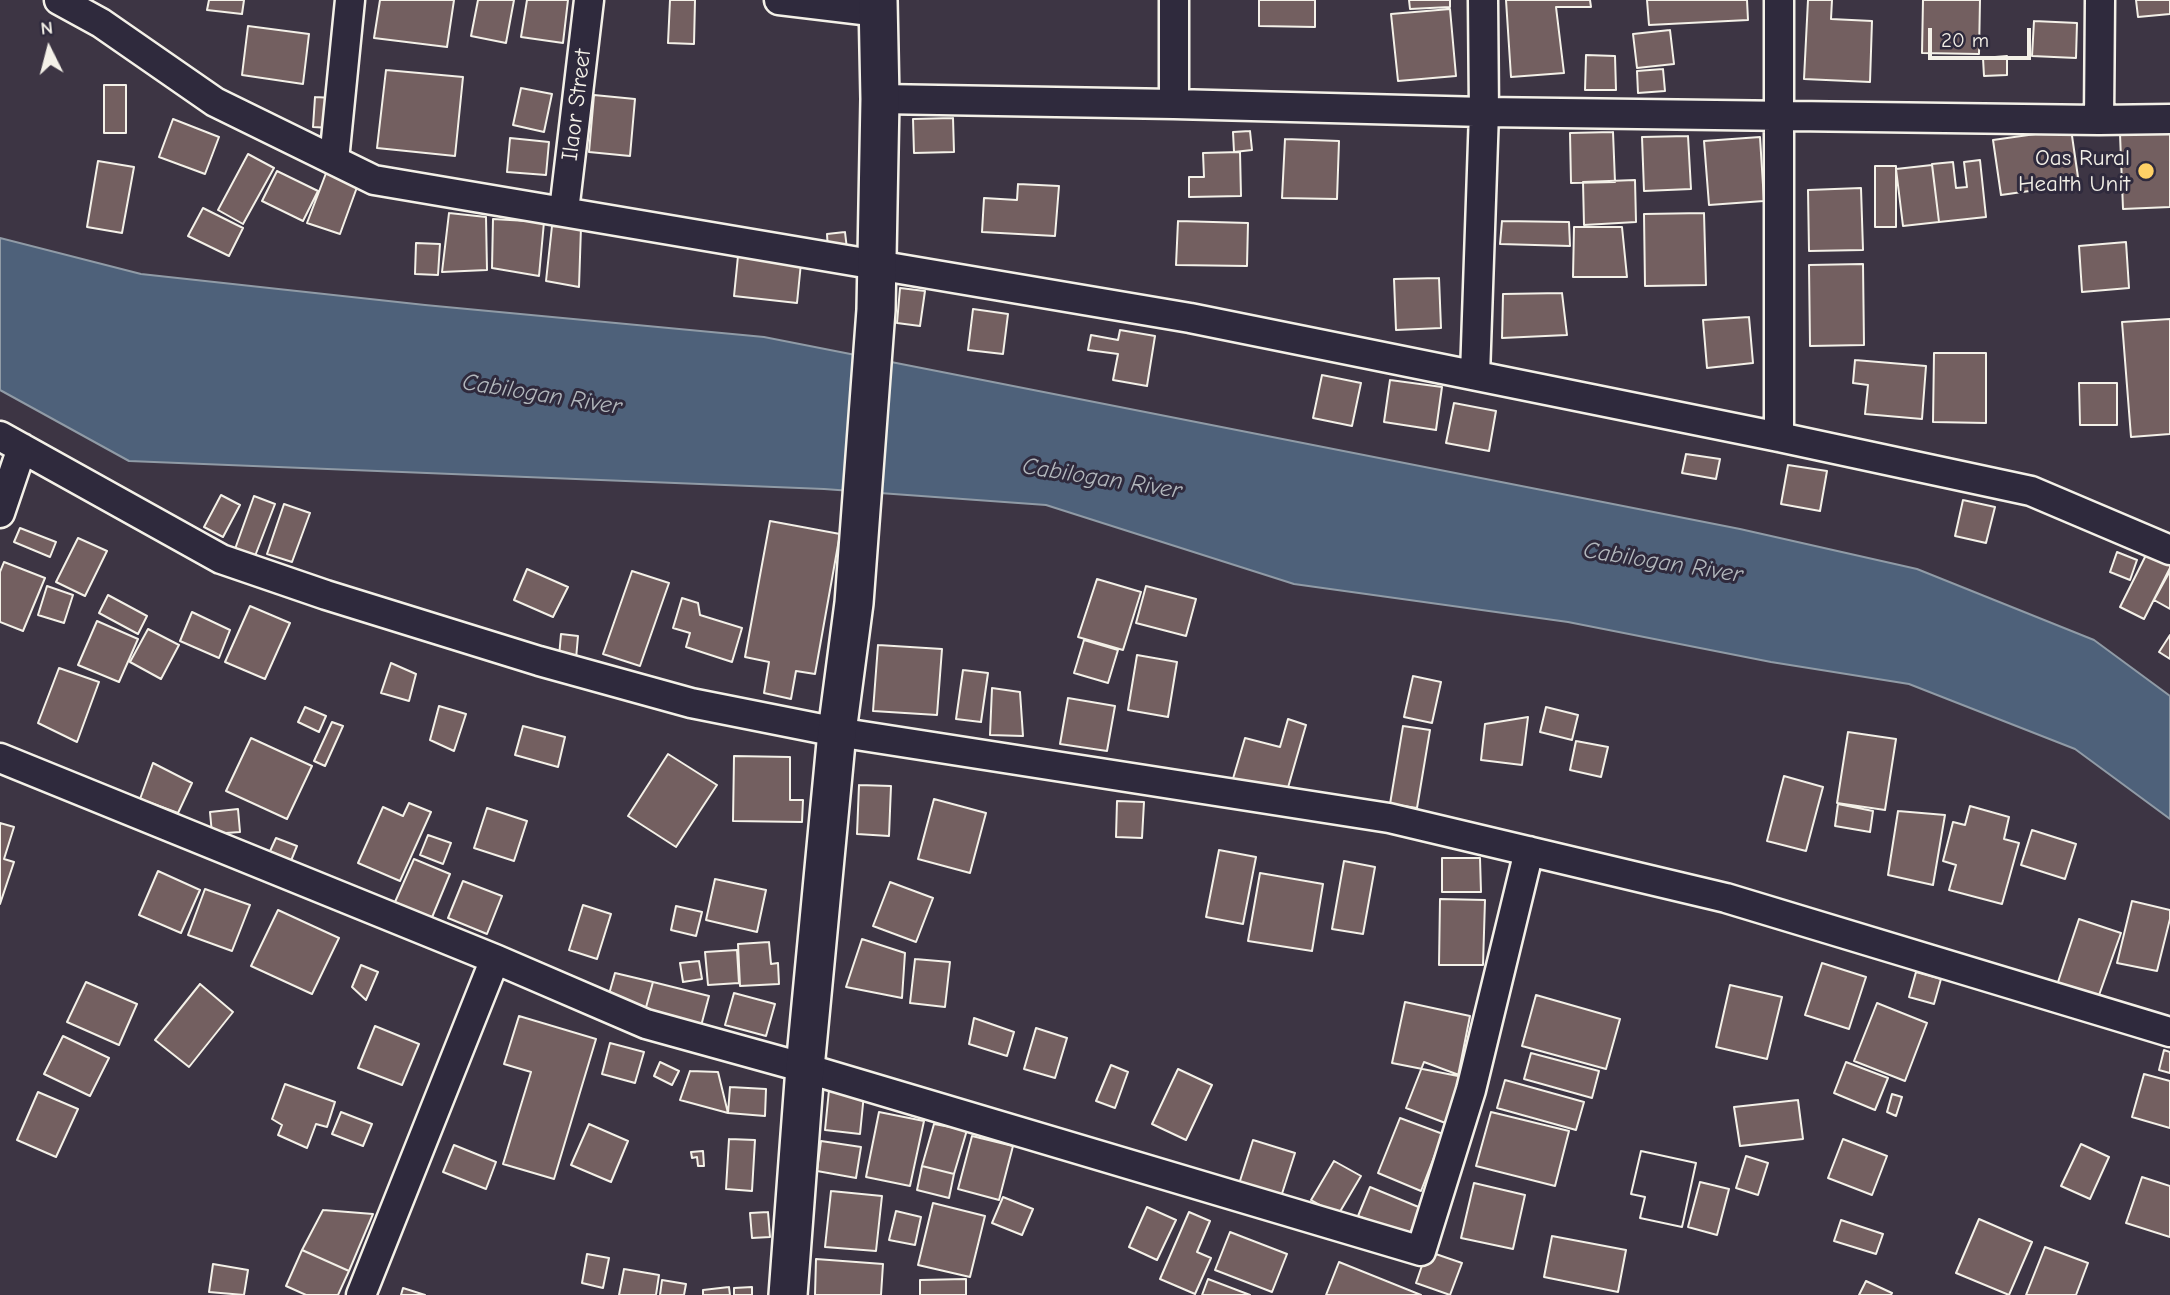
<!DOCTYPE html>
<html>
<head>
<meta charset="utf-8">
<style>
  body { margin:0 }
  #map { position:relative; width:2170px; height:1295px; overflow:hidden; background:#3d3544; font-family:"Comic Neue",sans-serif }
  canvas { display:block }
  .north { position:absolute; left:14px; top:14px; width:70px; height:70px; -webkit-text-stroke:5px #2f2a3d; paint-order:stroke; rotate:354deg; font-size:19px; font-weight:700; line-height:28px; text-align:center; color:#f4f1e8 }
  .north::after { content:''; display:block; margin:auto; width:24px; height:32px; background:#f4f1e8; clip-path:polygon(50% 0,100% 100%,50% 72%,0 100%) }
  .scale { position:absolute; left:1928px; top:28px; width:103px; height:32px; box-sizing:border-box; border:4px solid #f4f1e8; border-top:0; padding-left:9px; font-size:21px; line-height:24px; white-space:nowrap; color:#f4f1e8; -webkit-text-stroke:5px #2f2a3d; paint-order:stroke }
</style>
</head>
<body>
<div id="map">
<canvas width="2170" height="1295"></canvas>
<div class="north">N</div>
<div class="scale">20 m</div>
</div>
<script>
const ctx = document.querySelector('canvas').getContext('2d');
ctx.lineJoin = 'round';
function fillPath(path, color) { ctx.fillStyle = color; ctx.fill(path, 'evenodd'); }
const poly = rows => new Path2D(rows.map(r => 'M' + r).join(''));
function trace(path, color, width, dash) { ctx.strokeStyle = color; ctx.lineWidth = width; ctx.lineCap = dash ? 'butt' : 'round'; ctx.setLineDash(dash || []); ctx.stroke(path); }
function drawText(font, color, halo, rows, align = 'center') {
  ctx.font = font + ' "Comic Neue",sans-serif'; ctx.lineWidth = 6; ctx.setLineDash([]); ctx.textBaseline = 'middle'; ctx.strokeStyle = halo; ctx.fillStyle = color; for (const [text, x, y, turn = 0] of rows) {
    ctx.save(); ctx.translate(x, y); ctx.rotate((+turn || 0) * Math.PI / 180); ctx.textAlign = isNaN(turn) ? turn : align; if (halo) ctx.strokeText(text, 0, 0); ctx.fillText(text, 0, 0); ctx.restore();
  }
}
const water = poly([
  [0,238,141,274,425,305,764,337,1740,529,1917,569,2094,640,2170,696,2170,819,2075,749,1909,684,1771,662,1568,622,1294,584,1046,505,824,489,129,461,0,390,0,238]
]);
fillPath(water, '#4e617a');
trace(water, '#909ba6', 2);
const building = poly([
  [209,0,244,0,242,14,207,10,209,0],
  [380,0,454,0,447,47,374,38,380,0],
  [478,0,514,0,506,43,471,36,478,0],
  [527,0,568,0,563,43,521,37,527,0],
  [670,0,695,0,694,44,668,43,670,0],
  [1259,0,1315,0,1315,27,1259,26,1259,0],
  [1409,0,1450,0,1450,7,1410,9,1409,0],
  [1506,0,1590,0,1591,7,1556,7,1564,73,1511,77,1506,0],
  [1647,0,1747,0,1748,20,1649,25,1647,0],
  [1808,0,1832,0,1831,19,1872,21,1870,82,1804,79,1808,0],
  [1923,0,1980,0,1979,54,1922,53,1923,0],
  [2136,0,2170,0,2170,14,2138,17,2136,0],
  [1450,9,1456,76,1398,81,1391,14,1450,9],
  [2034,21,2077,23,2076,58,2032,56,2034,21],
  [248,26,309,34,303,84,242,75,248,26],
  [1670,30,1674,64,1637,68,1633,34,1670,30],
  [1586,55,1615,56,1616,90,1585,90,1586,55],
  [2007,56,2007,75,1984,76,1983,58,2007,56],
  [1663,69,1665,91,1638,93,1637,71,1663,69],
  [386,70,463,77,455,156,377,148,386,70],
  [104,85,126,85,126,133,104,133,104,85],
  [521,88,552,94,544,132,513,125,521,88],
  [594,95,635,99,630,156,589,152,594,95],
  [315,97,333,98,331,128,313,127,315,97],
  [953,118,954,152,914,153,913,119,953,118],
  [173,119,219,137,205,174,159,157,173,119],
  [2071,129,2079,184,2001,195,1993,140,2071,129],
  [1250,131,1252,150,1234,152,1233,132,1250,131],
  [1613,132,1615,182,1571,183,1570,133,1613,132],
  [2170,132,2170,207,2123,209,2120,134,2170,132],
  [1688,136,1691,189,1644,191,1642,137,1688,136],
  [1760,137,1764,201,1709,205,1704,141,1760,137],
  [510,138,549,142,546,175,507,172,510,138],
  [1285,139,1339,141,1337,199,1282,198,1285,139],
  [1240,152,1241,196,1189,197,1189,177,1204,177,1203,153,1240,152],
  [248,154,274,168,243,224,218,210,248,154],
  [1980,160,1986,217,1939,222,1932,164,1953,162,1956,188,1967,187,1964,162,1980,160],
  [98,161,134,167,122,233,87,227,98,161],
  [1932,165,1939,222,1903,226,1896,169,1932,165],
  [1875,166,1896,166,1896,227,1875,227,1875,166],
  [328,168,360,179,340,234,307,223,328,168],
  [277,171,318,191,303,221,262,201,277,171],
  [1635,180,1636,222,1584,225,1583,182,1635,180],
  [1018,184,1059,186,1055,236,982,232,984,198,1017,200,1018,184],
  [1861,188,1863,250,1809,251,1808,190,1861,188],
  [203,208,243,228,229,256,188,236,203,208],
  [449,213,486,217,487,270,442,272,449,213],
  [1704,213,1706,285,1645,286,1644,214,1704,213],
  [493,219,544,222,539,276,492,268,493,219],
  [1178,221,1248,223,1247,266,1176,265,1178,221],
  [1502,221,1569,222,1570,246,1500,244,1502,221],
  [552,226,581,227,579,287,546,281,552,226],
  [1574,227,1622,227,1627,277,1573,277,1574,227],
  [845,232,847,249,828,251,827,234,845,232],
  [2126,242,2129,288,2082,292,2079,246,2126,242],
  [416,243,440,244,438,275,415,274,416,243],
  [738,256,801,263,797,303,734,296,738,256],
  [1863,264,1864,345,1810,346,1809,265,1863,264],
  [1439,278,1441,328,1396,330,1394,279,1439,278],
  [900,288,925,291,920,326,897,323,900,288],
  [1562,293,1567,335,1502,338,1503,294,1562,293],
  [973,309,1008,314,1003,354,968,350,973,309],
  [1749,317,1753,363,1707,368,1703,320,1749,317],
  [2170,319,2170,434,2131,437,2122,322,2170,319],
  [1120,330,1155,336,1147,386,1113,380,1118,354,1088,350,1091,335,1118,340,1120,330],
  [1934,353,1986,353,1986,423,1933,422,1934,353],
  [1855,360,1926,366,1922,419,1865,414,1868,385,1853,383,1855,360],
  [1322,375,1361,383,1352,426,1313,418,1322,375],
  [1390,380,1442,387,1436,430,1384,422,1390,380],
  [2079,383,2117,383,2117,425,2080,425,2079,383],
  [1454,403,1496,411,1489,451,1446,443,1454,403],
  [1686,454,1720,459,1716,479,1682,473,1686,454],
  [1788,465,1827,471,1820,511,1781,504,1788,465],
  [221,495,240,505,223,537,204,527,221,495],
  [254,496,275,504,255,556,235,549,254,496],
  [1963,500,1995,507,1986,543,1955,536,1963,500],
  [284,504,310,513,292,562,267,554,284,504],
  [770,521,840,534,815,674,796,671,791,699,764,693,769,662,745,657,770,521],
  [20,528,56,542,50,557,14,542,20,528],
  [78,538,107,551,85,596,56,582,78,538],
  [2148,551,2170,562,2170,568,2144,619,2120,607,2148,551],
  [2117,552,2137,560,2130,580,2110,572,2117,552],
  [4,562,45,578,23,631,0,622,0,572,4,562],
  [527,569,568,587,553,617,514,600,527,569],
  [632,571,669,583,640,666,603,654,632,571],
  [2170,571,2170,609,2154,600,2170,571],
  [1097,579,1141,592,1123,650,1078,637,1097,579],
  [47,586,73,595,64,623,38,615,47,586],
  [1146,586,1196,599,1186,636,1136,623,1146,586],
  [108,595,147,616,138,634,99,613,108,595],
  [682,598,698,603,700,615,742,628,732,662,686,647,690,633,673,628,682,598],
  [250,606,290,623,265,679,225,662,250,606],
  [192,612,230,630,219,658,180,641,192,612],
  [97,621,138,639,119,682,78,665,97,621],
  [148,629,179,645,161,679,130,662,148,629],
  [561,634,578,636,576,659,559,657,561,634],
  [2170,635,2170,659,2159,652,2170,635],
  [1084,640,1118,650,1108,683,1074,673,1084,640],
  [878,645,942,649,937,715,873,711,878,645],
  [1137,655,1177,662,1168,717,1128,710,1137,655],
  [391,663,416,674,409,701,381,693,391,663],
  [59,668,99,682,77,742,38,723,59,668],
  [963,670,988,673,981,722,956,719,963,670],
  [1413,676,1441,682,1432,723,1404,717,1413,676],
  [992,688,1020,692,1023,736,990,735,992,688],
  [1068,698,1115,706,1107,751,1060,744,1068,698],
  [439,706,466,714,454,751,430,740,439,706],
  [305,707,326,716,319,732,298,722,305,707],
  [1546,707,1578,715,1572,740,1540,732,1546,707],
  [1528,717,1522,765,1481,760,1485,724,1528,717],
  [1288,719,1306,725,1285,798,1232,782,1245,738,1280,747,1288,719],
  [332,722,343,726,325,766,314,761,332,722],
  [523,726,565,737,558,767,515,755,523,726],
  [1403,726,1430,730,1417,808,1390,804,1403,726],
  [1848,732,1896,739,1885,810,1837,803,1848,732],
  [251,738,312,766,287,819,226,791,251,738],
  [1576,741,1608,747,1601,777,1570,770,1576,741],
  [668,754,717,785,676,847,628,816,668,754],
  [734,756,790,757,790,800,803,800,802,822,733,821,734,756],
  [153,763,192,783,178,813,140,799,153,763],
  [1784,776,1823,787,1806,851,1767,841,1784,776],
  [859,785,891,786,889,836,857,834,859,785],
  [934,799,986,813,970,873,918,859,934,799],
  [1117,801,1144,802,1142,838,1116,837,1117,801],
  [409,803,431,812,400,881,358,863,383,807,403,816,409,803],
  [1838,804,1873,811,1870,832,1835,826,1838,804],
  [1970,806,2009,817,2004,839,2019,843,2002,904,1949,890,1956,865,1943,861,1953,822,1965,825,1970,806],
  [487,808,527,821,514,861,474,848,487,808],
  [238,809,240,832,212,834,210,812,238,809],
  [1898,811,1945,815,1933,885,1888,875,1898,811],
  [0,823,14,827,4,859,14,862,0,904,0,823],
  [2032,830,2076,844,2065,879,2021,865,2032,830],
  [428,835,451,843,443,864,420,855,428,835],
  [276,838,297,846,288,868,266,860,276,838],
  [1219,850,1256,857,1243,924,1206,917,1219,850],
  [1442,858,1480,858,1481,892,1442,892,1442,858],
  [414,859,450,874,428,927,391,911,414,859],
  [1344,861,1375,867,1363,934,1332,929,1344,861],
  [158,871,200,890,181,933,139,915,158,871],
  [1260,873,1323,884,1312,951,1248,941,1260,873],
  [715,879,766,890,757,932,706,920,715,879],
  [463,881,502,896,487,934,448,918,463,881],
  [890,882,933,898,916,942,873,926,890,882],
  [205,889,250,905,232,951,188,935,205,889],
  [1440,899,1485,900,1483,965,1439,965,1440,899],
  [2132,901,2170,910,2170,919,2157,971,2117,963,2132,901],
  [583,905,611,914,597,959,569,950,583,905],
  [676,906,702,912,696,936,671,930,676,906],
  [278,910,339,938,312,994,251,966,278,910],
  [2079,919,2121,933,2098,998,2057,985,2079,919],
  [862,939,905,953,902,998,846,987,862,939],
  [769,942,771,964,778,963,779,984,740,986,738,944,769,942],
  [737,950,739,983,708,985,705,952,737,950],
  [915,959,950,962,945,1007,910,1003,915,959],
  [699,961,702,979,683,982,680,963,699,961],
  [1822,963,1866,977,1849,1029,1805,1015,1822,963],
  [361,965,378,972,366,1000,352,987,361,965],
  [1916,972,1941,979,1934,1004,1909,997,1916,972],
  [615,973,653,982,645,1011,609,994,615,973],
  [86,982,137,1004,119,1045,67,1022,86,982],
  [653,982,709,996,701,1026,645,1011,653,982],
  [200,984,233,1012,189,1067,155,1040,200,984],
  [1730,985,1782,997,1767,1059,1716,1047,1730,985],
  [734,993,775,1004,766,1036,725,1025,734,993],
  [1536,995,1620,1019,1606,1069,1522,1046,1536,995],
  [1405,1002,1470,1016,1458,1076,1392,1063,1405,1002],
  [1877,1003,1927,1023,1905,1081,1854,1061,1877,1003],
  [519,1016,596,1039,554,1179,503,1164,531,1072,504,1064,519,1016],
  [974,1018,1014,1032,1007,1056,969,1044,974,1018],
  [375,1026,419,1044,402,1085,358,1068,375,1026],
  [1036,1028,1067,1038,1055,1078,1024,1069,1036,1028],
  [63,1036,109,1058,90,1096,44,1074,63,1036],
  [610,1043,644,1052,635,1083,602,1074,610,1043],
  [2164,1050,2170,1052,2170,1073,2159,1070,2164,1050],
  [1531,1053,1599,1071,1592,1098,1524,1079,1531,1053],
  [660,1062,679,1071,672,1085,654,1076,660,1062],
  [1424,1062,1467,1078,1448,1124,1406,1108,1424,1062],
  [1846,1062,1888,1078,1875,1110,1834,1093,1846,1062],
  [1111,1065,1128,1072,1115,1108,1096,1101,1111,1065],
  [1178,1069,1212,1085,1186,1140,1152,1124,1178,1069],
  [690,1071,718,1072,728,1113,680,1100,690,1071],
  [2144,1074,2170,1081,2170,1128,2132,1117,2144,1074],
  [1505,1080,1584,1102,1576,1130,1497,1108,1505,1080],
  [285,1084,335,1102,327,1127,316,1124,307,1148,278,1135,282,1125,272,1119,285,1084],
  [730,1087,766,1089,765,1116,728,1113,730,1087],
  [829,1090,864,1094,860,1134,825,1130,829,1090],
  [38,1092,78,1109,56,1157,17,1140,38,1092],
  [1892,1094,1902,1097,1896,1116,1887,1112,1892,1094],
  [1798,1100,1803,1139,1740,1146,1734,1107,1798,1100],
  [341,1112,372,1124,363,1146,332,1134,341,1112],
  [879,1112,924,1121,910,1186,866,1177,879,1112],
  [1491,1112,1569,1131,1555,1186,1476,1166,1491,1112],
  [1400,1118,1443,1134,1421,1191,1378,1173,1400,1118],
  [589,1124,628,1141,611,1182,571,1165,589,1124],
  [934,1124,967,1130,954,1174,922,1166,934,1124],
  [972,1136,1013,1146,999,1200,958,1189,972,1136],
  [729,1139,755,1140,752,1191,726,1189,729,1139],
  [1843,1139,1887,1156,1872,1195,1828,1178,1843,1139],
  [1253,1140,1295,1153,1280,1200,1238,1187,1253,1140],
  [821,1141,861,1147,856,1178,817,1171,821,1141],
  [2081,1144,2109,1157,2090,1199,2061,1186,2081,1144],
  [454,1145,496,1162,486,1189,443,1172,454,1145],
  [703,1151,704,1166,698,1166,697,1157,692,1158,691,1152,703,1151],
  [1641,1151,1696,1163,1682,1227,1640,1218,1645,1197,1631,1194,1641,1151],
  [1641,1151,1696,1163,1682,1227,1640,1218,1645,1197,1631,1194,1641,1151],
  [1746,1156,1768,1163,1758,1195,1736,1188,1746,1156],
  [1334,1161,1361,1176,1338,1215,1311,1200,1334,1161],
  [922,1166,954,1174,949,1198,917,1190,922,1166],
  [2142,1177,2170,1186,2170,1237,2126,1223,2142,1177],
  [1700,1182,1729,1189,1717,1235,1688,1227,1700,1182],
  [1474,1183,1525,1195,1513,1249,1461,1238,1474,1183],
  [1370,1187,1421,1208,1409,1236,1358,1216,1370,1187],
  [831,1191,882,1196,876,1251,825,1247,831,1191],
  [1003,1197,1033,1209,1022,1235,992,1223,1003,1197],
  [933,1203,985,1216,970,1277,918,1265,933,1203],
  [1147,1207,1176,1220,1157,1260,1129,1247,1147,1207],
  [323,1210,373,1214,349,1271,302,1250,323,1210],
  [896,1211,921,1217,915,1245,889,1240,896,1211],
  [768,1212,770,1237,752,1238,750,1213,768,1212],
  [1189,1212,1210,1221,1197,1252,1211,1258,1195,1294,1160,1279,1189,1212],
  [1979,1219,2032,1242,2009,1295,1956,1273,1979,1219],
  [1841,1220,1883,1234,1876,1254,1834,1241,1841,1220],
  [1230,1232,1287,1254,1272,1292,1215,1270,1230,1232],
  [1552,1236,1626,1250,1618,1292,1544,1277,1552,1236],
  [2045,1247,2088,1263,2076,1295,2026,1295,2045,1247],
  [302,1250,349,1271,338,1295,306,1295,286,1286,302,1250],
  [1427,1251,1462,1263,1450,1295,1416,1283,1427,1251],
  [587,1254,609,1258,603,1288,582,1283,587,1254],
  [816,1259,883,1264,881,1295,815,1295,816,1259],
  [1339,1262,1421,1295,1326,1295,1339,1262],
  [213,1264,248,1270,244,1295,209,1292,213,1264],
  [624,1269,659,1275,656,1295,619,1295,624,1269],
  [966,1279,966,1295,920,1295,920,1280,966,1279],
  [1208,1279,1250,1295,1202,1295,1208,1279],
  [662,1280,686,1284,684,1295,660,1295,662,1280],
  [1866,1281,1892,1293,1891,1295,1859,1295,1866,1281],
  [729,1287,730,1295,703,1295,703,1290,729,1287],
  [752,1287,752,1295,734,1295,734,1288,752,1287],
  [403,1288,425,1295,401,1295,403,1288]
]);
fillPath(building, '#735f60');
trace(building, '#f4f1e8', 2);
const minor = poly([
  [59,0,101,23,215,102,374,180,1190,318,1779,437,2031,491,2170,550],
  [779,0,879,12],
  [880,99,1174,104,1484,112,2099,120,2170,119],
  [1174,104,1174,0],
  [2099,120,2100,0],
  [334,160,350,0],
  [564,211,589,0],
  [1475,375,1484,112,1483,0],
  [0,436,221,559,326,595,539,661,691,703,837,732,1389,818,1726,898,2170,1032],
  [1779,437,1779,0],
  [0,513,22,448],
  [0,758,495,959,646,1024,805,1068,1421,1251,1471,1090,1529,851],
  [361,1295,495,959]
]);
const tertiary = poly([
  [788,1295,805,1068,837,732,854,603,876,310,880,99,878,0]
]);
trace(minor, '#f4f1e8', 33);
trace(tertiary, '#f4f1e8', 42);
trace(minor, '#2f2a3d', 28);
trace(tertiary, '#2f2a3d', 37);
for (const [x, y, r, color] of [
  [2146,171,9,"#ffd166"]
]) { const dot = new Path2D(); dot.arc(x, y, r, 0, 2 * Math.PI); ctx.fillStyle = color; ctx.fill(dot); trace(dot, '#2f2a3d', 2.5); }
drawText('23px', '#f4f1e8', '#2f2a3d', [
  ["Ilaor Street",577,105,-83]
]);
drawText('23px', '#f4f1e8', '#2f2a3d', [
  ["Oas Rural",2130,158],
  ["Health Unit",2130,184]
], 'right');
drawText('italic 24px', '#b2b7bc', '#2f2a3d', [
  ["Cabilogan River",542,395,9],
  ["Cabilogan River",1102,479,9],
  ["Cabilogan River",1663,563,9]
]);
</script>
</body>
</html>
